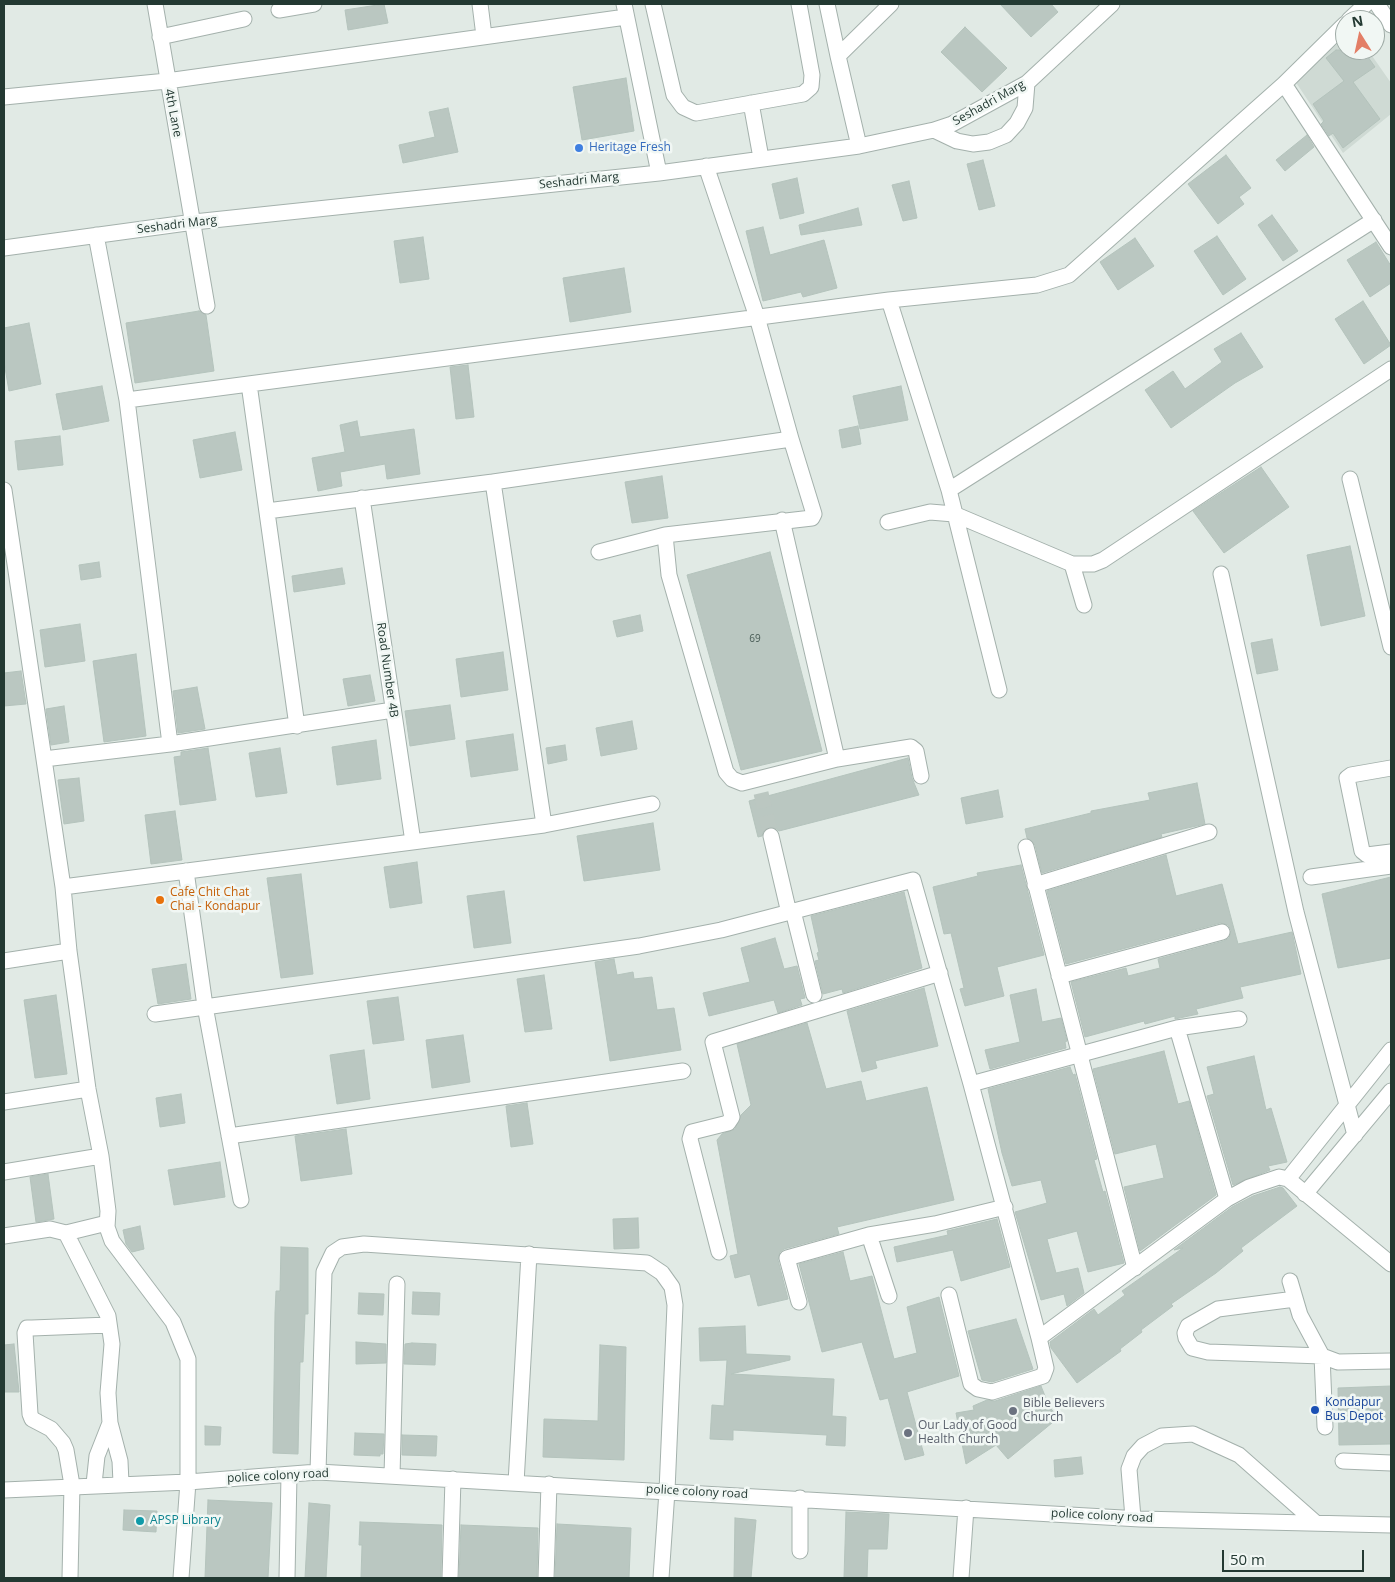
<!DOCTYPE html>
<html>
<head>
<meta charset="utf-8">
<style>
  body { margin:0 }
  #map { position:relative; width:1395px; height:1582px; overflow:hidden; background:#e1eae5; font-family:"Open Sans",sans-serif }
  canvas { display:block }
  .frame { position:absolute; inset:0; border:5px solid #233932; pointer-events:none }
  .north { position:absolute; left:1335px; top:10px; width:50px; height:50px; box-sizing:border-box; background:#f1f7f4; border:1px solid #9faba6; border-radius:50%; rotate:350deg; font-size:14px; font-weight:700; line-height:20px; text-align:center; color:#233932 }
  .north::after { content:''; display:block; margin:auto; width:18px; height:22px; background:#e37e66; clip-path:polygon(50% 0,100% 100%,50% 72%,0 100%) }
  .scale { position:absolute; left:1222px; top:1550px; width:142px; height:22px; box-sizing:border-box; border:2px solid #233932; border-top:0; padding-left:6px; font-size:15px; line-height:18px; white-space:nowrap; color:#233932; -webkit-text-stroke:4px #f1f7f4; paint-order:stroke }
</style>
</head>
<body>
<div id="map">
<canvas width="1395" height="1582"></canvas>
<div class="frame"></div>
<div class="north">N</div>
<div class="scale">50 m</div>
</div>
<script>
const ctx = document.querySelector('canvas').getContext('2d');
ctx.lineJoin = 'round';
function fillPath(path, color) { ctx.fillStyle = color; ctx.fill(path, 'evenodd'); }
const poly = rows => new Path2D(rows.map(r => 'M' + r).join(''));
function trace(path, color, width, dash) { ctx.strokeStyle = color; ctx.lineWidth = width; ctx.lineCap = dash ? 'butt' : 'round'; ctx.setLineDash(dash || []); ctx.stroke(path); }
function drawText(font, color, halo, rows, align = 'center') {
  ctx.font = font + ' "Open Sans",sans-serif'; ctx.lineWidth = 5; ctx.setLineDash([]); ctx.textBaseline = 'middle'; ctx.strokeStyle = halo; ctx.fillStyle = color; for (const [text, x, y, turn = 0] of rows) {
    ctx.save(); ctx.translate(x, y); ctx.rotate((+turn || 0) * Math.PI / 180); ctx.textAlign = isNaN(turn) ? turn : align; if (halo) ctx.strokeText(text, 0, 0); ctx.fillText(text, 0, 0); ctx.restore();
  }
}
fillPath(poly([
  [1345,37,1345,50,1368,50,1391,83,1391,114,1343,153,1295,81]
]), '#cfdad4');
const building = poly([
  [384,4,388,23,348,30,345,10,384,4],
  [1000,4,1051,4,1058,12,1031,37,1000,4],
  [965,27,1007,68,982,92,941,52,965,27],
  [1336,50,1363,50,1375,67,1353,82,1380,119,1343,148,1333,133,1329,136,1321,124,1324,121,1313,104,1344,81,1326,58,1336,50],
  [626,78,634,131,582,140,573,87,626,78],
  [448,108,458,152,403,163,399,145,435,137,429,112,448,108],
  [1307,135,1314,147,1285,171,1276,160,1307,135],
  [1226,155,1251,188,1239,197,1244,204,1218,224,1188,184,1226,155],
  [983,160,995,206,979,210,967,164,983,160],
  [797,178,804,213,780,219,772,184,797,178],
  [909,181,917,218,903,221,892,185,909,181],
  [858,208,862,225,801,235,799,225,858,208],
  [1272,215,1298,251,1283,261,1258,225,1272,215],
  [763,227,770,255,824,240,837,288,803,297,801,292,763,301,746,231,763,227],
  [1217,236,1246,279,1223,295,1194,251,1217,236],
  [423,237,429,279,400,283,394,241,423,237],
  [1135,238,1154,266,1118,290,1100,262,1135,238],
  [1376,242,1391,266,1391,283,1370,297,1347,260,1376,242],
  [624,268,631,312,570,322,563,278,624,268],
  [1363,301,1391,345,1364,364,1335,319,1363,301],
  [199,311,206,315,214,371,135,383,126,323,199,311],
  [29,323,41,384,9,391,4,362,4,328,29,323],
  [1241,333,1263,367,1235,383,1171,428,1145,390,1173,371,1185,389,1222,362,1214,349,1241,333],
  [468,365,474,417,456,419,450,367,468,365],
  [102,386,109,421,63,430,56,394,102,386],
  [901,386,908,420,860,429,853,396,901,386],
  [357,421,360,437,414,429,420,474,387,479,385,464,340,472,342,486,318,491,312,458,345,452,340,425,357,421],
  [858,426,861,444,842,448,839,430,858,426],
  [235,432,242,470,200,478,193,440,235,432],
  [60,436,63,465,18,470,15,441,60,436],
  [1261,467,1289,507,1224,553,1193,511,1261,467],
  [662,476,668,518,632,523,625,482,662,476],
  [1350,546,1365,616,1321,626,1307,555,1350,546],
  [770,552,822,751,741,770,687,575,770,552],
  [99,562,101,577,81,580,79,565,99,562],
  [342,568,345,584,294,592,292,576,342,568],
  [640,615,643,631,617,637,613,621,640,615],
  [80,624,85,661,45,667,40,630,80,624],
  [1272,639,1278,670,1257,674,1251,643,1272,639],
  [503,652,508,690,461,697,456,659,503,652],
  [136,654,146,736,104,742,93,661,136,654],
  [21,671,26,704,4,706,4,673,21,671],
  [370,675,375,701,348,706,343,679,370,675],
  [197,687,205,729,178,733,173,691,197,687],
  [450,705,455,739,410,746,405,711,450,705],
  [64,706,69,742,51,745,46,709,64,706],
  [632,721,637,749,601,756,596,728,632,721],
  [513,734,518,770,471,777,466,741,513,734],
  [376,740,381,779,337,785,332,747,376,740],
  [565,745,567,760,548,764,546,748,565,745],
  [208,748,216,800,180,805,174,757,181,756,181,752,208,748],
  [280,748,287,793,256,797,249,753,280,748],
  [908,758,912,778,919,795,779,831,774,827,768,827,764,830,762,836,758,837,749,801,908,758],
  [79,778,84,821,64,824,58,780,79,778],
  [1197,783,1205,824,1161,834,1162,837,1042,873,1035,845,1027,838,1025,829,1091,813,1091,811,1150,800,1148,793,1197,783],
  [998,790,1003,817,966,824,961,798,998,790],
  [175,811,182,860,151,864,145,815,175,811],
  [653,823,660,870,584,881,577,836,653,823],
  [1166,855,1176,896,1222,884,1238,944,1292,932,1301,974,1240,987,1243,998,1196,1009,1198,1014,1175,1019,1175,1016,1145,1024,1144,1021,1085,1037,1071,982,1126,968,1128,976,1160,968,1158,959,1224,941,1229,938,1231,930,1228,925,1220,923,1066,964,1047,891,1166,855],
  [417,862,422,903,390,908,384,867,417,862],
  [1021,865,1044,955,997,967,1004,996,965,1006,960,989,964,988,951,933,944,934,933,887,978,876,977,873,1021,865],
  [301,874,313,974,281,978,267,878,301,874],
  [1391,877,1391,958,1338,968,1322,894,1391,877],
  [504,891,511,943,474,948,467,896,504,891],
  [904,892,922,968,843,993,842,989,823,994,815,961,819,960,817,953,819,952,811,916,904,892],
  [775,938,784,969,797,966,805,998,800,999,802,1005,778,1013,774,1000,709,1016,703,993,750,982,741,948,775,938],
  [614,959,617,975,633,972,634,979,652,977,657,1010,674,1008,681,1050,610,1061,595,962,614,959],
  [186,964,191,999,158,1004,152,969,186,964],
  [544,975,552,1029,525,1032,517,979,544,975],
  [924,988,938,1046,875,1061,877,1068,862,1072,847,1011,924,988],
  [1036,989,1042,1022,1061,1018,1067,1041,1065,1042,1066,1048,990,1069,985,1050,1020,1042,1010,995,1036,989],
  [56,995,67,1074,35,1078,24,1000,56,995],
  [398,997,404,1040,373,1044,367,1001,398,997],
  [807,1023,826,1089,861,1081,866,1101,927,1087,954,1200,837,1227,839,1234,784,1249,780,1252,778,1260,788,1299,758,1306,750,1274,735,1278,730,1256,738,1254,717,1140,722,1134,735,1129,741,1115,751,1105,737,1044,807,1023],
  [463,1035,470,1082,432,1088,426,1040,463,1035],
  [364,1050,370,1099,337,1104,330,1055,364,1050],
  [1164,1051,1178,1104,1189,1101,1216,1195,1140,1251,1124,1187,1164,1178,1156,1144,1115,1154,1093,1069,1164,1051],
  [1254,1056,1266,1110,1271,1108,1287,1162,1268,1166,1270,1170,1233,1185,1207,1096,1214,1094,1207,1067,1254,1056],
  [1070,1067,1073,1075,1075,1074,1097,1159,1094,1160,1103,1192,1105,1191,1124,1263,1088,1272,1077,1231,1047,1239,1056,1273,1078,1268,1084,1293,1067,1306,1064,1294,1041,1300,1015,1212,1047,1203,1041,1180,1012,1186,1002,1153,988,1089,1070,1067],
  [181,1094,185,1123,160,1127,156,1098,181,1094],
  [527,1103,533,1144,511,1147,506,1106,527,1103],
  [346,1129,352,1174,301,1181,295,1136,346,1129],
  [220,1162,225,1197,174,1205,168,1170,220,1162],
  [48,1174,54,1219,36,1222,30,1177,48,1174],
  [1280,1187,1283,1188,1297,1206,1241,1248,1243,1251,1216,1273,1171,1304,1173,1306,1141,1330,1142,1332,1120,1349,1121,1351,1077,1383,1051,1348,1050,1342,1094,1309,1098,1315,1125,1295,1122,1291,1183,1248,1174,1250,1232,1207,1253,1196,1280,1187],
  [638,1218,639,1248,614,1249,613,1219,638,1218],
  [997,1219,1010,1267,961,1281,953,1250,897,1262,894,1247,948,1235,947,1231,997,1219],
  [140,1226,144,1249,132,1252,126,1244,123,1230,140,1226],
  [281,1247,308,1248,308,1314,305,1314,303,1362,300,1362,298,1454,273,1453,275,1313,276,1291,280,1291,281,1247],
  [843,1252,850,1281,872,1276,894,1359,917,1353,907,1307,939,1297,959,1376,907,1392,924,1455,905,1460,888,1398,880,1400,862,1342,822,1352,799,1264,843,1252],
  [413,1292,440,1293,439,1315,412,1314,413,1292],
  [359,1293,384,1294,383,1315,358,1314,359,1293],
  [1016,1319,1033,1369,992,1382,982,1380,968,1331,1016,1319],
  [745,1326,746,1354,790,1356,790,1360,731,1374,834,1379,832,1416,846,1417,845,1446,826,1445,827,1435,733,1430,733,1440,710,1439,712,1405,724,1406,727,1360,700,1361,699,1328,745,1326],
  [356,1342,386,1344,386,1363,356,1364,356,1342],
  [412,1343,436,1344,435,1365,404,1364,405,1344,412,1343],
  [14,1344,19,1392,4,1392,4,1345,14,1344],
  [600,1345,626,1347,624,1460,543,1457,544,1419,598,1421,600,1345],
  [1041,1386,1049,1406,1058,1418,1008,1459,996,1445,966,1464,956,1413,974,1410,973,1406,987,1400,995,1401,1041,1386],
  [1391,1386,1391,1444,1339,1445,1338,1388,1391,1386],
  [205,1426,221,1427,220,1445,205,1445,205,1426],
  [355,1433,384,1434,383,1454,380,1454,380,1456,354,1455,355,1433],
  [402,1435,437,1436,436,1456,402,1455,402,1435],
  [1081,1457,1083,1474,1055,1477,1054,1460,1081,1457],
  [208,1500,272,1503,268,1578,205,1578,208,1500],
  [309,1503,330,1505,326,1578,305,1578,309,1503],
  [124,1510,157,1511,156,1532,123,1530,124,1510],
  [846,1512,889,1514,887,1549,868,1549,867,1578,844,1578,846,1512],
  [735,1518,756,1520,751,1578,734,1578,735,1518],
  [360,1522,442,1525,441,1578,361,1578,362,1545,359,1545,360,1522],
  [557,1524,631,1528,629,1578,555,1578,557,1524],
  [461,1525,538,1528,537,1578,459,1578,461,1525]
]);
fillPath(building, '#bac7c1');
trace(building, '#b4c3bc', 1);
trace(poly([
  [761,793,771,836]
]), '#bbc7c1', 15, [15, 8]);
const minor = poly([
  [155,4,207,306],
  [480,4,484,36],
  [624,4,659,173],
  [653,4,674,95,683,107,696,113,803,94,811,87,812,75,799,4],
  [827,4,838,56,891,4],
  [1377,4,1391,25],
  [279,10,314,4],
  [1349,20,1366,4],
  [160,37,244,19],
  [838,56,859,146],
  [1284,84,1391,247],
  [4,97,167,81,626,17],
  [751,103,761,158],
  [934,130,957,141,973,144,989,142,1006,135,1017,123,1025,108,1027,83],
  [96,235,127,400,170,744],
  [4,248,194,222,659,173,859,146,934,130,952,124,1027,83,1112,4],
  [889,300,949,490,999,690],
  [249,384,297,726],
  [127,400,889,300,1037,285,1069,275,1284,84,1345,24],
  [1350,479,1391,647],
  [493,482,544,825],
  [4,490,63,887,544,825,652,804],
  [949,490,1374,220],
  [362,498,413,842],
  [267,511,493,482,791,439,757,317,706,166],
  [888,522,930,512,954,514,1072,564,1093,564,1103,560,1391,369],
  [665,535,669,575,726,772,732,779,742,783,837,759,782,520],
  [599,552,665,535,812,518,814,514,791,439],
  [1072,564,1084,605],
  [1221,574,1296,912,1355,1135],
  [44,759,170,744,393,710],
  [837,759,911,747,916,751,921,776],
  [1391,768,1351,775,1347,778,1362,851,1367,855,1391,852],
  [771,836,789,913],
  [1026,847,1135,1268],
  [186,871,205,1006,241,1200],
  [1311,877,1391,866],
  [1035,885,1209,832],
  [63,887,69,951,88,1089,101,1156,108,1211,107,1227,112,1241,173,1322,188,1359,188,1482,181,1578],
  [793,911,814,995],
  [4,961,69,951],
  [1059,976,1222,932],
  [155,1014,639,946,721,930,913,880,971,1084,1039,1338,1227,1199,1249,1187,1279,1177,1288,1179,1391,1264],
  [1177,1028,1227,1199],
  [971,1084,1177,1028,1239,1019],
  [4,1102,88,1089],
  [229,1136,683,1071],
  [4,1172,101,1156],
  [1288,1179,1391,1050],
  [1305,1194,1391,1091],
  [66,1233,108,1316,112,1344,108,1393,110,1423,120,1461,121,1483],
  [869,1235,889,1296],
  [4,1236,50,1229,66,1233,107,1223],
  [719,1252,690,1139,692,1132,728,1123,732,1117,713,1042,940,973],
  [1290,1281,1300,1315,1322,1356,1338,1362,1391,1361],
  [949,1295,971,1384,978,1389,992,1392,1043,1376,1046,1368,1039,1338],
  [1295,1299,1218,1309,1188,1326,1185,1333,1186,1338,1192,1348,1208,1352,1322,1356,1325,1427],
  [799,1302,787,1258,869,1235,935,1224,1005,1207],
  [1343,1461,1391,1463],
  [318,1472,324,1272,333,1253,342,1247,364,1244,647,1263,662,1273,672,1287,675,1305,667,1491,661,1578],
  [392,1476,397,1284],
  [516,1483,529,1254],
  [94,1484,97,1456,110,1423],
  [4,1490,188,1482,318,1472,1140,1519,1391,1525],
  [1133,1518,1129,1469,1134,1456,1143,1446,1162,1436,1193,1434,1239,1455,1316,1523],
  [800,1551,800,1498],
  [70,1578,72,1485,66,1450,63,1443,51,1429,32,1419,30,1414,25,1333,27,1328,32,1328,109,1325],
  [287,1578,289,1475],
  [450,1578,453,1479],
  [546,1578,549,1484],
  [961,1578,966,1508]
]);
trace(minor, '#a4b1ac', 17);
trace(minor, '#fff', 15);
for (const [x, y, r, color] of [
  [579,148,5,"#3f7fe0"],
  [160,900,5,"#e8710a"],
  [1315,1410,5,"#1a4fb4"],
  [1013,1411,5,"#6b7280"],
  [908,1433,5,"#6b7280"],
  [140,1521,5,"#0f9aa8"]
]) { const dot = new Path2D(); dot.arc(x, y, r, 0, 2 * Math.PI); ctx.fillStyle = color; ctx.fill(dot); trace(dot, '#f1f7f4', 2); }
drawText('10px', '#495c56', null, [
  ["69",755,639]
]);
drawText('12px', '#233932', '#f1f7f4', [
  ["Seshadri Marg",989,103,-29],
  ["4th Lane",173,113,79],
  ["Seshadri Marg",579,181,-6],
  ["Seshadri Marg",177,225,-7],
  ["Road Number 4B",387,670,82],
  ["police colony road",278,1476,-3],
  ["police colony road",697,1492,3],
  ["police colony road",1102,1516,3]
]);
drawText('12px', '#366cbe', '#f1f7f4', [
  ["Heritage Fresh",589,148]
], 'left');
drawText('12px', '#c56008', '#f1f7f4', [
  ["Cafe Chit Chat",170,893],
  ["Chai - Kondapur",170,907]
], 'left');
drawText('12px', '#164399', '#f1f7f4', [
  ["Kondapur",1325,1403],
  ["Bus Depot",1325,1417]
], 'left');
drawText('12px', '#5b616d', '#f1f7f4', [
  ["Bible Believers",1023,1404],
  ["Church",1023,1418],
  ["Our Lady of Good",918,1426],
  ["Health Church",918,1440]
], 'left');
drawText('12px', '#0d838f', '#f1f7f4', [
  ["APSP Library",150,1521]
], 'left');
</script>
</body>
</html>
